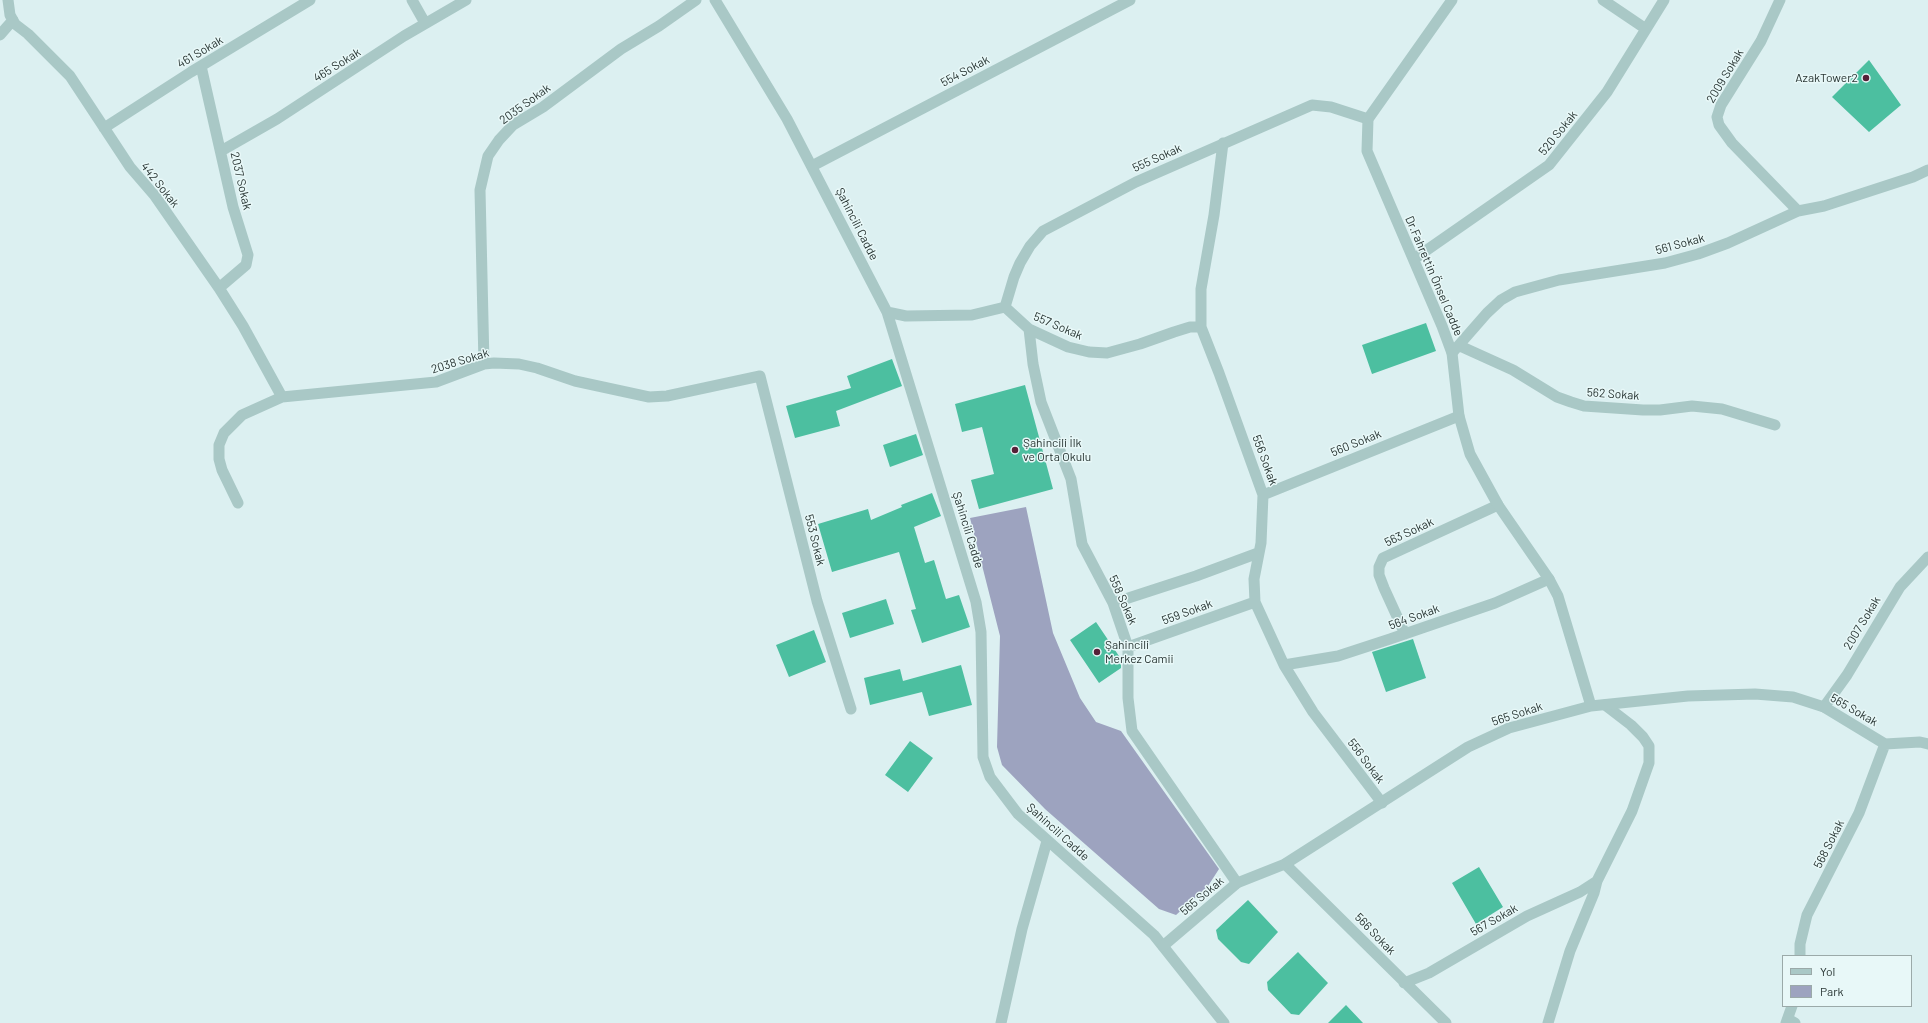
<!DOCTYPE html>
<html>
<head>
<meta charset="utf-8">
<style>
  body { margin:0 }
  #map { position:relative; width:1928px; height:1023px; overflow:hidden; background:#dcf0f1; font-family:Barlow,sans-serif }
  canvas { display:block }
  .legend { position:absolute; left:1782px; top:955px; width:130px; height:52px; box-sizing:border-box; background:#e8f8f8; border:1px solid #9baaa9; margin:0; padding:5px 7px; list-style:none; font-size:12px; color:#283533 }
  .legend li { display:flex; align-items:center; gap:8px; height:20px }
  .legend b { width:20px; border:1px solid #9baaa9 }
</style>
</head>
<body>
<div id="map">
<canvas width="1928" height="1023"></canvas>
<ul class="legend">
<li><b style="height:5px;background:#a9c8c6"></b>Yol</li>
<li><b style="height:11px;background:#9da3bf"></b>Park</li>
</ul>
</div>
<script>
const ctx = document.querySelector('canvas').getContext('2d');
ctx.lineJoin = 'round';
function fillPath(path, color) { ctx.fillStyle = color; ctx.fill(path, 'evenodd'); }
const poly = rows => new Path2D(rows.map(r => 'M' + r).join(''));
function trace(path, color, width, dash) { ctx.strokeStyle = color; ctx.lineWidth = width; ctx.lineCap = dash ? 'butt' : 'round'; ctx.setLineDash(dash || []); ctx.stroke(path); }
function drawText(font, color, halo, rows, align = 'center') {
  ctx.font = font + ' Barlow,sans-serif'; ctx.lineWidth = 3; ctx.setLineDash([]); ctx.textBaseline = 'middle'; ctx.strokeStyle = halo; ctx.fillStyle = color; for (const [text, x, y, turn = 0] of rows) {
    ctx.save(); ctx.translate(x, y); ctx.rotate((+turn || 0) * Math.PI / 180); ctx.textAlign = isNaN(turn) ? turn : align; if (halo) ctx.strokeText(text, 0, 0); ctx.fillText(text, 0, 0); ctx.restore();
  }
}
fillPath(poly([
  [1026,507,1053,633,1080,698,1096,722,1121,731,1219,869,1208,886,1176,915,1159,909,1045,809,1002,765,997,747,1000,636,970,518]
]), '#9da3bf');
fillPath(poly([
  [1869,60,1901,105,1869,132,1832,97],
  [1426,323,1436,351,1372,374,1362,345],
  [892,359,902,386,836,411,840,426,795,438,786,406,851,388,847,376],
  [1025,385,1053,489,979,509,971,480,994,474,982,427,962,432,955,404],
  [916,434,923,455,890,467,883,445],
  [932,493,941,516,914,527,925,563,934,560,946,599,959,595,970,627,922,643,911,610,916,609,899,552,832,572,818,524,868,509,871,520,902,507,901,505],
  [886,599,894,624,850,638,842,613],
  [1096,622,1121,659,1121,668,1099,683,1070,640],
  [814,630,826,662,789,677,776,645],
  [1413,639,1426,678,1386,692,1372,652],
  [961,665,972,705,929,716,922,692,870,705,864,678,900,669,903,681],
  [910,741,933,758,908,792,885,775],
  [1479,867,1503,907,1476,924,1452,883],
  [1248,900,1278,932,1249,964,1241,962,1218,939,1216,930],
  [1298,952,1328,983,1299,1015,1291,1014,1268,990,1267,982],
  [1346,1005,1363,1023,1328,1023]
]), '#4cbfa0');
trace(poly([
  [8,0,10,15,15,24,28,34,70,76,130,167,155,196,219,288,243,326,282,397],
  [412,0,425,23],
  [715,0,787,119,887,312,976,602,981,632,983,757,990,777,1018,814,1154,935,1224,1023],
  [1603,0,1646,29],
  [1780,0,1761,41,1721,105,1717,117,1719,125,1732,143,1798,211],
  [0,35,13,20],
  [201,66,233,207,248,255,246,265,219,288],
  [104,128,191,72,310,0],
  [1223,143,1214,215,1201,289,1201,327,1219,373,1263,495,1261,543,1254,579,1255,602,1284,665,1313,712,1382,803],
  [221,151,277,119,404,36,466,0],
  [812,166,1130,0],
  [1414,259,1549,165,1607,92,1664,0],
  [1005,307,1014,277,1020,263,1030,246,1043,231,1136,182,1312,105,1331,107,1368,119],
  [887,312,906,316,972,315,1005,307,1029,329,1068,347,1089,352,1107,353,1140,344,1174,332,1190,327,1201,327],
  [1029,329,1033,364,1041,402,1071,479,1082,544,1113,603,1128,647,1128,698,1132,731,1237,883],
  [1460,346,1513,370,1557,397,1571,402,1584,406,1643,410,1660,410,1692,406,1722,409,1775,425],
  [1452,353,1487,313,1501,300,1515,292,1559,280,1665,263,1698,254,1728,243,1798,211,1824,206,1913,177,1928,170],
  [484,364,480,190,488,156,499,140,513,125,543,107,621,49,659,26,696,0],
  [1263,495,1459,416],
  [238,503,222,470,219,459,219,445,224,433,242,415,282,397,436,382,484,364,494,363,519,364,537,368,575,381,649,397,667,396,760,376,817,601,851,709],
  [1113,603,1196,576,1258,553],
  [1405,634,1384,588,1379,575,1379,567,1383,558,1498,505],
  [1128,647,1255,602],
  [1284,665,1338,656,1390,639,1495,603,1549,579],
  [1824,707,1847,675,1900,587,1928,557],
  [1285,864,1446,1023],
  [1404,983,1429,973,1527,916,1580,892,1597,881],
  [1788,1019,1795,1023],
  [1548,1023,1570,951,1594,893,1597,881,1632,811,1649,763,1649,746,1643,737,1631,725,1605,705]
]), '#a9c8c6', 11);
trace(poly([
  [1452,0,1368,119,1367,151,1442,326,1452,353,1459,416,1470,454,1498,505,1549,579,1558,596,1591,706],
  [1163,946,1237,883,1285,864,1468,747,1509,728,1591,706,1688,696,1755,694,1793,697,1824,707,1885,744,1920,742,1928,744],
  [1800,956,1800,944,1807,915,1859,813,1885,744],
  [1001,1023,1022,929,1047,841],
  [1786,1023,1792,1006]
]), '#a9c8c6', 11);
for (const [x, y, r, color] of [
  [1866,78,4,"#552037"],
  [1015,450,4,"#552037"],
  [1097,652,4,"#552037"]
]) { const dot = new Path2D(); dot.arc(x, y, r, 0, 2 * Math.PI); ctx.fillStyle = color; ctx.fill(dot); trace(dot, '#e8f8f8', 1.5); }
drawText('12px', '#283533', '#e8f8f8', [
  ["461 Sokak",200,52,-31],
  ["465 Sokak",337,65,-32],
  ["554 Sokak",965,71,-28],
  ["2009 Sokak",1725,76,-59],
  ["2035 Sokak",525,104,-36],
  ["520 Sokak",1558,133,-51],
  ["555 Sokak",1157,158,-24],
  ["2037 Sokak",241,181,77],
  ["442 Sokak",160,185,52],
  ["Şahincili Cadde",857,224,63],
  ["561 Sokak",1680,244,-15],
  ["Dr.Fahrettin Önsel Cadde",1434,276,67],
  ["557 Sokak",1058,326,23],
  ["2038 Sokak",460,361,-17],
  ["562 Sokak",1613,394,4],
  ["560 Sokak",1356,443,-22],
  ["556 Sokak",1265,460,70],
  ["Şahincili Cadde",968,530,73],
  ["563 Sokak",1409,532,-25],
  ["553 Sokak",815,540,76],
  ["558 Sokak",1123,600,66],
  ["559 Sokak",1187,612,-20],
  ["564 Sokak",1414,617,-20],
  ["2007 Sokak",1862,623,-59],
  ["565 Sokak",1854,710,30],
  ["565 Sokak",1517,714,-18],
  ["556 Sokak",1366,761,53],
  ["Şahincili Cadde",1058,832,42],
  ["568 Sokak",1829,844,-63],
  ["565 Sokak",1202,896,-40],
  ["567 Sokak",1494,920,-30],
  ["566 Sokak",1375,934,46]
]);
drawText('12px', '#283533', '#e8f8f8', [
  ["AzakTower2",1858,78,"right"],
  ["Şahincili İlk",1023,443],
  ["ve Orta Okulu",1023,457],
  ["Şahincili",1105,645],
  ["Merkez Camii",1105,659]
], 'left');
</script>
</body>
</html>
